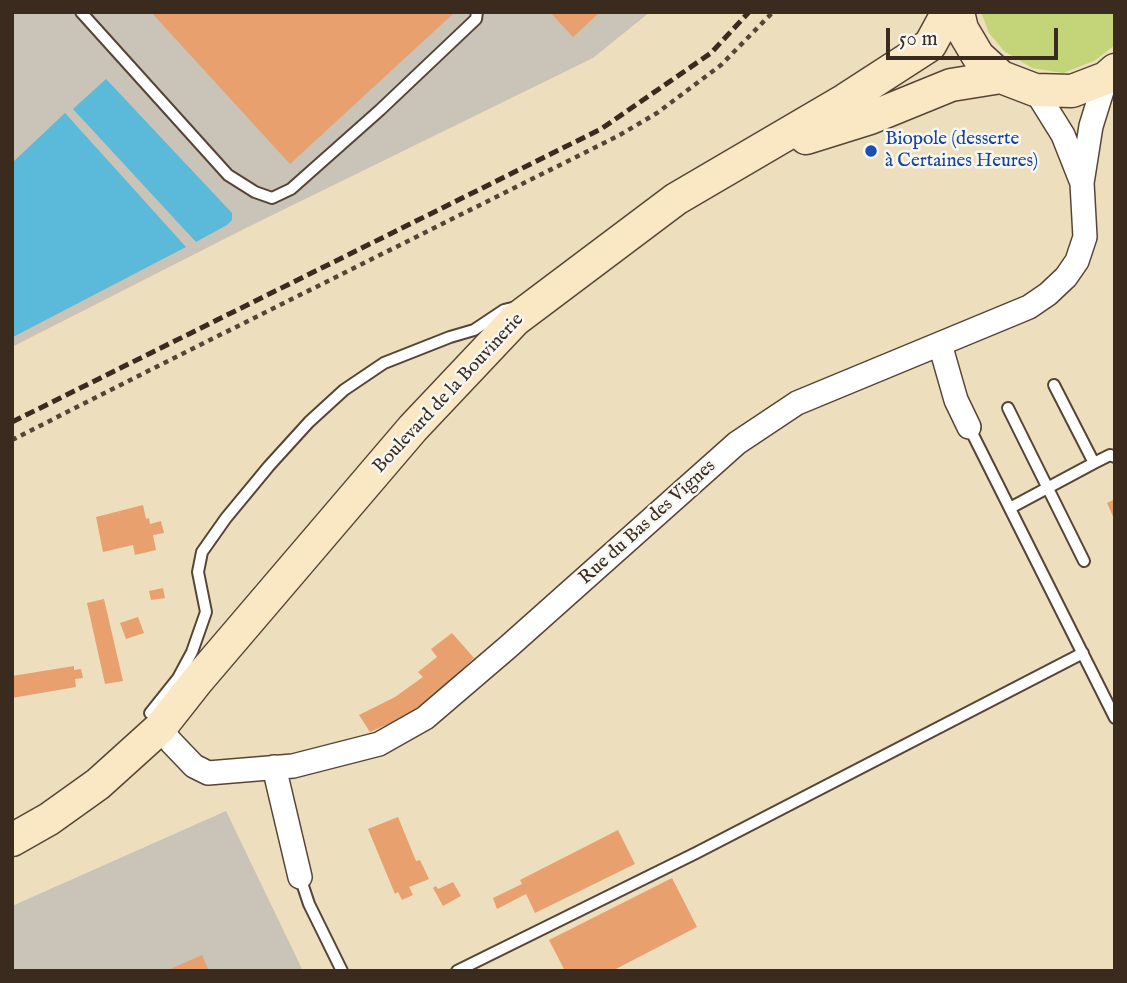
<!DOCTYPE html>
<html>
<head>
<meta charset="utf-8">
<style>
  body { margin:0 }
  #map { position:relative; width:1127px; height:983px; overflow:hidden; background:#eddfbe; font-family:"IM FELL English",serif }
  canvas { display:block }
  .frame { position:absolute; inset:0; border:14px solid #3b2a1e; pointer-events:none }
  .scale { position:absolute; left:886px; top:28px; width:172px; height:32px; box-sizing:border-box; border:4px solid #3b2a1e; border-top:0; padding-left:9px; font-size:21px; line-height:24px; white-space:nowrap; color:#3b2a1e; -webkit-text-stroke:5px #f6f6f2; paint-order:stroke }
</style>
</head>
<body>
<div id="map">
<canvas width="1127" height="983"></canvas>
<div class="frame"></div>
<div class="scale">50 m</div>
</div>
<script>
const ctx = document.querySelector('canvas').getContext('2d');
ctx.lineJoin = 'round';
function fillPath(path, color) { ctx.fillStyle = color; ctx.fill(path, 'evenodd'); }
const poly = rows => new Path2D(rows.map(r => 'M' + r).join(''));
function trace(path, color, width, dash) { ctx.strokeStyle = color; ctx.lineWidth = width; ctx.lineCap = dash ? 'butt' : 'round'; ctx.setLineDash(dash || []); ctx.stroke(path); }
function drawText(font, color, halo, rows, align = 'center') {
  ctx.font = font + ' "IM FELL English",serif'; ctx.lineWidth = 5; ctx.setLineDash([]); ctx.textBaseline = 'middle'; ctx.strokeStyle = halo; ctx.fillStyle = color; for (const [text, x, y, turn = 0] of rows) {
    ctx.save(); ctx.translate(x, y); ctx.rotate((+turn || 0) * Math.PI / 180); ctx.textAlign = isNaN(turn) ? turn : align; if (halo) ctx.strokeText(text, 0, 0); ctx.fillText(text, 0, 0); ctx.restore();
  }
}
fillPath(poly([
  [12,12,650,12,593,58,244,229,12,347],
  [226,811,303,971,12,971,12,906]
]), '#cac3b8');
fillPath(poly([
  [981,12,1115,12,1115,45,1094,61,1063,73,1032,68,1004,51,989,33]
]), '#c3d578');
fillPath(poly([
  [106,79,232,213,232,220,227,225,196,242,73,109],
  [65,113,186,247,13,337,12,163]
]), '#5bb9d9');
fillPath(poly([
  [151,12,455,12,290,164],
  [550,12,600,12,573,37],
  [1115,499,1115,521,1107,503],
  [143,505,146,519,149,518,150,524,161,521,164,533,153,535,156,550,135,555,133,545,103,552,96,517],
  [163,588,165,598,151,600,149,591],
  [104,599,123,681,105,684,87,603],
  [138,617,144,633,126,639,120,623],
  [452,633,474,658,437,693,404,717,370,732,359,715,395,697,423,677,418,672,437,657,431,649],
  [74,666,74,670,81,669,83,678,75,679,76,687,12,698,12,676],
  [398,817,416,861,420,860,429,879,409,887,413,895,402,900,398,892,395,894,368,829],
  [618,830,635,864,535,913,526,894,497,909,493,898,522,884,520,880],
  [672,878,697,927,612,971,565,971,549,940],
  [453,882,461,896,443,906,433,888,436,886,438,889],
  [202,955,209,971,166,971]
]), '#e7a06e');
const lane = poly([
  [81,12,228,175,255,192,272,198,291,189,380,110,476,19,477,12],
  [1008,408,1084,561],
  [969,427,1115,718],
  [1094,463,1110,455,1115,457],
  [1010,508,1094,463,1054,385],
  [150,713,178,678,192,652,206,612,198,572,202,552,226,518,269,466,309,422,344,390,384,363,450,337,474,330,504,310,512,308],
  [300,877,309,904,342,971],
  [457,971,696,853,1083,653]
]);
const street = poly([
  [1035,90,1063,135,1082,183],
  [940,344,956,400,969,427],
  [160,728,171,742,194,766,208,773,293,766,379,744,425,718,508,647,737,443,797,403,1029,307,1048,294,1066,277,1077,261,1085,237,1082,183,1091,126,1106,78],
  [274,767,300,877]
]);
const secondary = poly([
  [958,12,962,29,978,56,1001,77,1035,90,1072,91,1106,78,1115,70],
  [806,138,870,118,951,85,1001,77],
  [12,840,49,819,98,784,160,728,197,681,413,428,515,320,676,199,845,100,930,45,948,12]
]);
trace(lane, '#564536', 14);
trace(street, '#564536', 26);
trace(secondary, '#564536', 35);
trace(poly([
  [12,440,148,371,618,136,657,113,721,65,773,12]
]), '#564536', 4.5, [5, 5]);
trace(lane, '#fff', 10);
trace(street, '#fff', 23);
trace(secondary, '#fae7c3', 32);
trace(poly([
  [12,422,601,129,711,53,749,12]
]), '#3b2a1e', 5, [10, 5]);
for (const [x, y, r, color] of [
  [871,151,7,"#1a4fb4"]
]) { const dot = new Path2D(); dot.arc(x, y, r, 0, 2 * Math.PI); ctx.fillStyle = color; ctx.fill(dot); trace(dot, '#f6f6f2', 2.5); }
drawText('19px', '#164399', '#f6f6f2', [
  ["Biopole (desserte",885,140],
  ["à Certaines Heures)",885,162]
], 'left');
drawText('19px', '#3b2a1e', '#f6f6f2', [
  ["Boulevard de la Bouvinerie",449,394,-47],
  ["Rue du Bas des Vignes",648,523,-42]
]);
</script>
</body>
</html>
